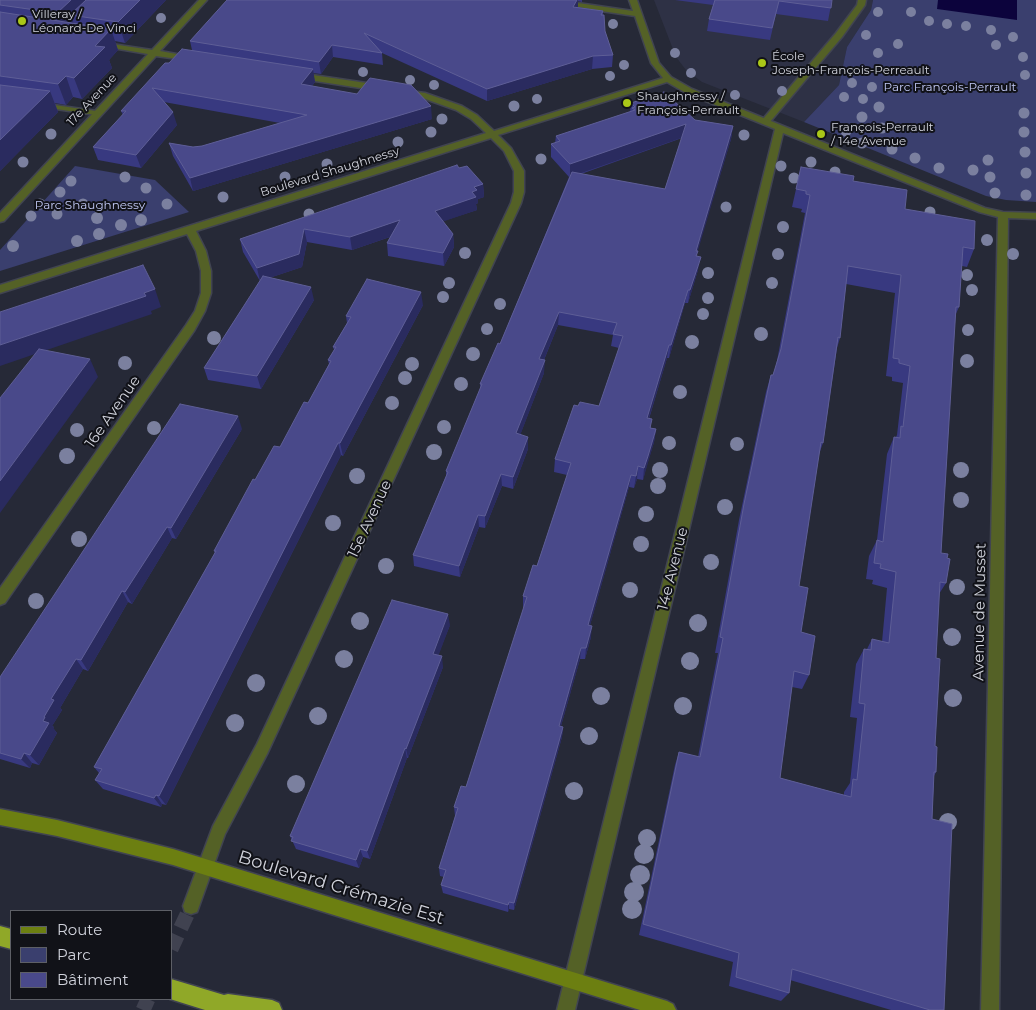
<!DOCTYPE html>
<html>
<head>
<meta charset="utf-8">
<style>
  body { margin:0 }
  #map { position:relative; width:1036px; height:1010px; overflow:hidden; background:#262937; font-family:Montserrat,sans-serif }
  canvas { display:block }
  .legend { position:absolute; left:10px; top:910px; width:162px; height:90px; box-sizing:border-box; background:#111218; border:1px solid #5d5f66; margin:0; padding:6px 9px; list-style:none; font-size:15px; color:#d0d2db }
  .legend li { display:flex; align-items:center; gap:10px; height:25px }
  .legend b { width:25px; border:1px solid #5d5f66 }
</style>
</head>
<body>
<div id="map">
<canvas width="1036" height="1010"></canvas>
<ul class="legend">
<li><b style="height:6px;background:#6c7f11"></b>Route</li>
<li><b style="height:14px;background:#3a3f6e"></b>Parc</li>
<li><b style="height:14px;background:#49498a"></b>Bâtiment</li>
</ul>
</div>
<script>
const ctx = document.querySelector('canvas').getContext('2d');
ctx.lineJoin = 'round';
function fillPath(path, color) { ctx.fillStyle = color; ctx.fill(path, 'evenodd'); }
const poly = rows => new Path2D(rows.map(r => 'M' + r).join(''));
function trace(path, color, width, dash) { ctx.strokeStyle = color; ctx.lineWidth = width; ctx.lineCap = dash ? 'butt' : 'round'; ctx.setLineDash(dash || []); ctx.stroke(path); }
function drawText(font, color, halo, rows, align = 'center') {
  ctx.font = font + ' Montserrat,sans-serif'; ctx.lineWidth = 4; ctx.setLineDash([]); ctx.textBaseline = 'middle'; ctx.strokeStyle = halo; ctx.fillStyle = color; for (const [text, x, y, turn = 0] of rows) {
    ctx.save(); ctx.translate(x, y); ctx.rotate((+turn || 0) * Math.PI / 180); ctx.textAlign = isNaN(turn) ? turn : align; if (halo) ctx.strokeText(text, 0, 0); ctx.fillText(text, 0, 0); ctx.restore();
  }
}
fillPath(poly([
  [654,0,873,0,871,10,847,47,839,85,804,122,702,82,686,70,676,57]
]), '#2e3145');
fillPath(poly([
  [873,0,1036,0,1036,202,1006,200,986,196,804,122,839,85,847,47,871,10],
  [75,166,155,180,189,212,0,271,0,250]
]), '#3a3f6e');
fillPath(poly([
  [938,0,1017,0,1017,20,937,9]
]), '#0c033c');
trace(poly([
  [171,949,191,906],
  [143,1010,148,999]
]), '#404250', 15, [15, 8]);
const service = poly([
  [858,0,866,0,865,5,842,37,769,123,763,123,763,119,836,33,857,5,858,0],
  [40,103,96,111,100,113,96,115,43,107,39,105,40,103]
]);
const minor = poly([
  [199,0,207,0,160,51,193,57,193,61,156,56,4,221,0,222,0,213,148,54,101,46,97,44,98,42,152,50,199,0],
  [537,0,557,0,633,11,629,0,637,0,659,63,671,77,692,89,985,208,1003,212,1036,213,1036,219,1008,218,999,1010,981,1010,998,217,979,212,783,133,575,1010,557,1010,775,129,686,93,667,82,498,135,511,148,524,171,524,192,521,203,267,754,225,834,197,912,191,914,185,912,183,906,213,826,257,744,511,203,514,192,514,171,504,151,491,138,196,231,206,251,211,271,211,293,205,311,194,331,5,603,0,605,0,588,186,325,195,311,201,293,201,271,196,251,187,234,0,293,0,285,486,133,471,119,456,110,420,97,402,94,402,90,425,93,462,106,477,115,494,131,663,78,651,63,635,16,541,2,537,0],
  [299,73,380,85,384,88,380,91,296,78,296,74,299,73]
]);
const secondary = poly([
  [0,809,57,820,173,849,667,1001,673,1004,676,1010,640,1010,173,865,57,836,0,825,0,809]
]);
const motorway = poly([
  [0,926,11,929,11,949,0,946,0,926],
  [171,979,224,995,228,994,272,1000,279,1003,282,1010,205,1010,170,999,171,979]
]);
trace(service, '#414451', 3);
trace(minor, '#414451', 3);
trace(secondary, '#414451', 3);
trace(motorway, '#414451', 3);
fillPath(service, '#546126');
fillPath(minor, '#546126');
fillPath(secondary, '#6c7f11');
fillPath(motorway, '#90a828');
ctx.fillStyle = '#7b809f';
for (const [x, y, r] of [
  [878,12,5],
  [911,12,5],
  [161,18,5],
  [929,21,5],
  [613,24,5],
  [947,24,5],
  [966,26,5],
  [991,30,5],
  [866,35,5],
  [1013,37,5],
  [898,44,5],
  [996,45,5],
  [675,53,5],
  [878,53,5],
  [1023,57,5],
  [624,65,5],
  [363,72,5],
  [691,73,5],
  [1025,75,5],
  [610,76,5],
  [410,80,5],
  [852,83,5],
  [434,85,5],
  [872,87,5],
  [782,91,5],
  [735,95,5],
  [844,97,5],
  [537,99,5],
  [863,99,5],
  [514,106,5.5],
  [879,107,5.5],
  [1024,113,5.5],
  [862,117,5.5],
  [442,119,5.5],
  [882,128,5.5],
  [846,131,5.5],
  [431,132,5.5],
  [1024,132,5.5],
  [51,134,5.5],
  [744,135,5.5],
  [398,142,5.5],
  [862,143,5.5],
  [892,149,5.5],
  [1025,152,5.5],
  [915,158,5.5],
  [541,159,5.5],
  [988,160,5.5],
  [23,162,5.5],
  [811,162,5.5],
  [327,164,5.5],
  [781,166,5.5],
  [939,168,5.5],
  [973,170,5.5],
  [835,172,5.5],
  [1026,173,5.5],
  [125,177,5.5],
  [285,177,5.5],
  [990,177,5.5],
  [794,178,5.5],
  [71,181,5.5],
  [146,188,5.5],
  [60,192,5.5],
  [995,193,5.5],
  [1026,195,5.5],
  [223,197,5.5],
  [40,204,5.5],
  [83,204,5.5],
  [167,204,5.5],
  [726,207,5.5],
  [930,212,5.5],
  [57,214,5.5],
  [309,214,5.5],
  [31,216,5.5],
  [97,218,6],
  [141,220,6],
  [121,225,6],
  [783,227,6],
  [99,234,6],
  [987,240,6],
  [77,241,6],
  [13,246,6],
  [465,253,6],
  [778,254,6],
  [1013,254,6],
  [708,273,6],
  [967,275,6],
  [449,283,6],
  [772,283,6],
  [972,290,6],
  [443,297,6],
  [708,298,6],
  [500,304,6],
  [703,314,6],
  [487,329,6],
  [968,330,6],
  [761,334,7],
  [214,338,7],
  [692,342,7],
  [473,354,7],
  [967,361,7],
  [125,363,7],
  [412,364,7],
  [405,378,7],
  [461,384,7],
  [680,392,7],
  [392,403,7],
  [444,427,7],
  [154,428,7],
  [77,430,7],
  [669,443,7],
  [737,444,7],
  [434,452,8],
  [67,456,8],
  [660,470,8],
  [961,470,8],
  [357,476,8],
  [658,486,8],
  [961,500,8],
  [725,507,8],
  [646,514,8],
  [333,523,8],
  [79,539,8],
  [641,544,8],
  [711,562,8],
  [386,566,8],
  [957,587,8],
  [630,590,8],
  [36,601,8],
  [360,621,9],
  [698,623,9],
  [952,637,9],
  [344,659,9],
  [690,661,9],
  [256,683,9],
  [601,696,9],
  [953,698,9],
  [683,706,9],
  [318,716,9],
  [235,723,9],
  [589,736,9],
  [296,784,9],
  [574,791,9],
  [948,822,9],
  [647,838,9],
  [644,854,10],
  [640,875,10],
  [634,892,10],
  [632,909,10]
]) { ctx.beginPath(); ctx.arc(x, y, r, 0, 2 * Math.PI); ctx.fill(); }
fillPath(poly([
  [0,0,166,0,125,43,115,41,118,50,109,60,112,68,82,99,73,97,66,105,55,103,58,112,0,171],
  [227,0,582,0,582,2,578,1,578,7,603,11,603,15,605,31,613,55,612,67,592,69,487,101,382,53,383,65,333,57,321,74,313,73,315,82,312,86,432,119,193,191,173,156,169,143,193,147,202,146,280,123,164,102,177,125,141,168,98,160,93,147,123,115,121,111,169,63,192,50,190,41],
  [675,0,832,0,828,21,776,14,770,40,707,31,709,19,713,5],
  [631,103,695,120,733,126,731,139,697,251,698,270,688,303,685,303,669,358,667,358,649,419,651,428,656,429,654,442,646,468,643,480,637,479,634,488,629,487,590,625,591,637,585,659,580,659,561,726,563,727,562,737,514,910,509,909,508,912,443,893,441,885,444,877,440,876,439,868,455,816,454,807,466,787,524,608,523,608,523,596,537,566,567,475,554,472,555,459,578,406,599,406,619,348,611,346,613,335,558,325,544,360,544,373,520,435,528,449,513,489,502,486,485,528,479,527,460,577,414,566,413,555,446,476,446,471,480,389,480,384,500,344,569,177,551,157,551,144,555,143,556,136,630,112],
  [682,138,665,189,581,174],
  [801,167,853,181,974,249,967,267,962,266,959,307,955,316,941,553,946,583,939,594,936,658,935,746,936,772,934,776,932,819,944,1010,891,1010,790,980,789,993,781,1001,729,986,733,962,639,935,675,765,679,752,698,757,718,653,715,653,739,520,766,392,771,375,773,375,776,366,805,213,801,212,802,209,792,207],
  [846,284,895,293,886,376,892,377,892,381,903,383,897,435,896,437,894,437,887,454,877,540,869,556,866,579,873,580,872,584,887,588,882,642,872,639,867,649,864,649,856,664,850,717,857,718,850,783,844,792,844,795,780,778,792,687,802,689,809,675,801,632,799,586,819,454,823,443,837,348,840,338],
  [459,168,483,184,484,197,478,199,478,203,476,204,477,210,443,221,453,234,454,247,444,266,388,256,387,243,390,237,352,250,307,242,302,267,269,278,314,300,261,389,208,380,204,368,260,281,243,252,240,239],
  [423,305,343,456,341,455,166,805,162,804,161,807,103,789,95,780,99,773,94,767,215,553,214,551,255,480,280,447,308,403,329,364,328,360,334,350,333,347,347,323,346,316],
  [242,429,176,539,172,538,132,604,128,602,88,671,83,669,60,708,62,710,52,726,54,727,53,728,57,733,39,765,32,763,30,768,0,759,0,677],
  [450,625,438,655,443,667,408,758,407,758,370,859,363,857,359,868,296,849,290,836]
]), '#383980');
fillPath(poly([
  [71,0,100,0,70,15,74,24,64,33,57,13],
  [140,0,166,0,125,43,118,22],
  [577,0,578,0,578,9,573,7],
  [111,29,118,50,109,60,112,68,82,99,74,78,95,46],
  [332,45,333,57,321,74,319,62],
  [593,56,592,69,487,101,487,89],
  [313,69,315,82,303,97,301,84],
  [66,76,73,97,66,105,58,84],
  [50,91,58,112,0,171,0,140],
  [431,106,432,119,193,191,190,178],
  [173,112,177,125,141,168,136,155],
  [686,124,684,137,570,177,570,164],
  [733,126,731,139,694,264,696,251],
  [483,184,484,197,478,199,478,203,476,204,477,210,436,224,435,211,472,192,474,187],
  [400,220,401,233,352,250,350,237],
  [304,229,307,242,302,267,260,281,257,268],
  [453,234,454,247,444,266,443,253],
  [701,257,698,270,688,303,690,290],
  [311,287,314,300,261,389,257,376],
  [155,289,161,307,151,311,152,314,0,366,0,345],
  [688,290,685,303,669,358,671,345],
  [421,292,423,305,343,456,340,443],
  [559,312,558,325,539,372,539,359],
  [669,345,667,358,645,431,647,418],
  [90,359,98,377,0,513,0,481],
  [545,360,544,373,516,446,516,433],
  [238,416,242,429,176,539,171,528],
  [656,429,654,442,643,480,644,468],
  [528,437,528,449,513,489,513,477],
  [338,443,341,455,166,805,159,796],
  [638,466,637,479,634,488,636,476],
  [501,474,502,486,485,528,485,516],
  [631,475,629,487,587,636,588,625],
  [478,515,479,527,460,577,459,566],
  [167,527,172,538,132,604,125,592],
  [122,591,128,602,88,671,81,660],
  [448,614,450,625,435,665,433,654],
  [592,626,591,637,585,659,586,648],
  [581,648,580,659,558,736,559,726],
  [442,656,443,667,408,758,406,749],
  [76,659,83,669,60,708,62,710,52,726,54,727,53,728,57,733,39,765,30,755,51,699],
  [563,727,562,737,514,910,514,903],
  [405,748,407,758,370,859,367,851],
  [24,753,32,763,30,768,21,759],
  [156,795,162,804,161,807,154,798],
  [360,849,363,857,359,868,356,860],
  [509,902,509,909,508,912,508,905]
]), '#2a2b5f');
const building = poly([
  [0,0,71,0,57,13,0,5,0,0],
  [86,0,140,0,118,22,70,15,86,0],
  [227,0,577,0,573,7,603,11,601,15,604,15,605,31,613,55,593,56,487,89,364,33,382,53,332,45,319,62,190,41,227,0],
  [715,0,832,0,831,8,779,1,772,28,709,19,715,0],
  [0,12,111,29,95,46,105,47,74,78,66,76,58,84,0,76,0,12],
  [182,49,313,69,301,84,357,94,370,78,411,85,431,106,190,178,169,143,193,147,202,146,307,115,152,88,173,112,136,155,93,147,126,111,121,111,165,63,169,63,182,49],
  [0,85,50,91,0,140,0,85],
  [664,92,695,120,733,126,696,251,698,251,696,256,701,257,690,290,688,290,671,345,669,345,647,418,652,419,650,428,656,429,648,456,644,468,638,466,636,476,631,475,588,625,592,626,586,648,581,648,559,726,563,727,514,903,509,902,508,905,441,885,446,870,439,868,458,808,454,807,461,786,466,787,527,597,523,596,533,565,537,566,571,463,555,459,574,405,578,406,580,402,599,406,623,336,613,334,617,323,559,312,539,359,545,360,516,433,528,437,513,477,501,474,485,516,478,515,459,566,413,555,448,472,446,471,482,384,480,384,498,343,500,344,572,172,665,189,686,124,570,164,551,144,560,141,556,136,635,110,632,108,635,107,631,103,664,92],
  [457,165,459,168,467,166,483,184,474,187,477,190,472,192,476,197,435,211,453,234,443,253,387,243,400,220,350,237,304,229,299,254,257,268,240,239,457,165],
  [801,167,854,176,853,181,907,190,905,209,975,221,974,249,963,247,959,307,956,307,941,553,948,554,947,558,950,559,946,583,940,582,936,658,940,659,935,746,937,747,936,772,934,772,932,819,952,824,944,1010,930,1010,792,969,789,993,736,977,739,953,643,924,679,752,700,757,723,638,720,637,744,504,771,375,773,375,781,349,810,195,806,194,806,191,796,189,801,167],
  [848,266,901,275,893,358,899,359,899,363,910,366,903,427,901,426,900,438,894,437,883,542,877,540,874,563,881,564,880,568,896,572,889,643,872,639,871,650,864,649,859,703,865,704,857,780,853,779,851,797,780,778,794,671,809,675,815,636,801,632,808,588,799,586,821,442,823,443,838,337,840,338,848,266],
  [143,265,155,289,144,293,146,296,0,345,0,312,143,265],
  [263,276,311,287,257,376,204,368,263,276],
  [367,279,421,292,340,443,338,443,159,796,156,795,154,798,95,780,102,769,94,767,216,551,214,551,253,479,255,480,274,446,280,447,304,402,308,403,331,361,328,360,336,347,333,347,351,317,346,316,367,279],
  [39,349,90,359,0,481,0,398,39,349],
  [180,404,238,416,171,528,167,527,125,592,122,591,81,660,76,659,51,699,54,700,44,717,45,717,43,721,49,723,30,755,24,753,21,759,0,753,0,677,180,404],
  [392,600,448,614,433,654,442,656,406,749,405,748,367,851,360,849,356,860,291,841,293,837,290,836,392,600]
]);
fillPath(building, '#49498a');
trace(building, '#5e5e96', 1);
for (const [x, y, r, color] of [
  [22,21,5,"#aac718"],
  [762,63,5,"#aac718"],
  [627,103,5,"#aac718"],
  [821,134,5,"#aac718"]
]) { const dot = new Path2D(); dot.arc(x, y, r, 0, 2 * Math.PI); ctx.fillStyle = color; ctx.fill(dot); trace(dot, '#111218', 2); }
drawText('12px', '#d0d2db', '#111218', [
  ["Villeray /",32,14],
  ["Léonard-De Vinci",32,28],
  ["École",772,56],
  ["Joseph-François-Perreault",772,70],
  ["Shaughnessy /",637,96],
  ["François-Perrault",637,110],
  ["François-Perrault",831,127],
  ["/ 14e Avenue",831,141]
], 'left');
drawText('12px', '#c1c8f4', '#111218', [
  ["Parc François-Perrault",950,87],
  ["Parc Shaughnessy",90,205]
]);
drawText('12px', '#d0d2db', '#111218', [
  ["17e Avenue",92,100,-47],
  ["Boulevard Shaughnessy",330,172,-17]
]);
drawText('15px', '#d0d2db', '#111218', [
  ["16e Avenue",113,412,-55],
  ["15e Avenue",370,519,-65],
  ["14e Avenue",673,569,-76],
  ["Avenue de Musset",980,612,-89]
]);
drawText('18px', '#d0d2db', '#111218', [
  ["Boulevard Crémazie Est",341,888,17]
]);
</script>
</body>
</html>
